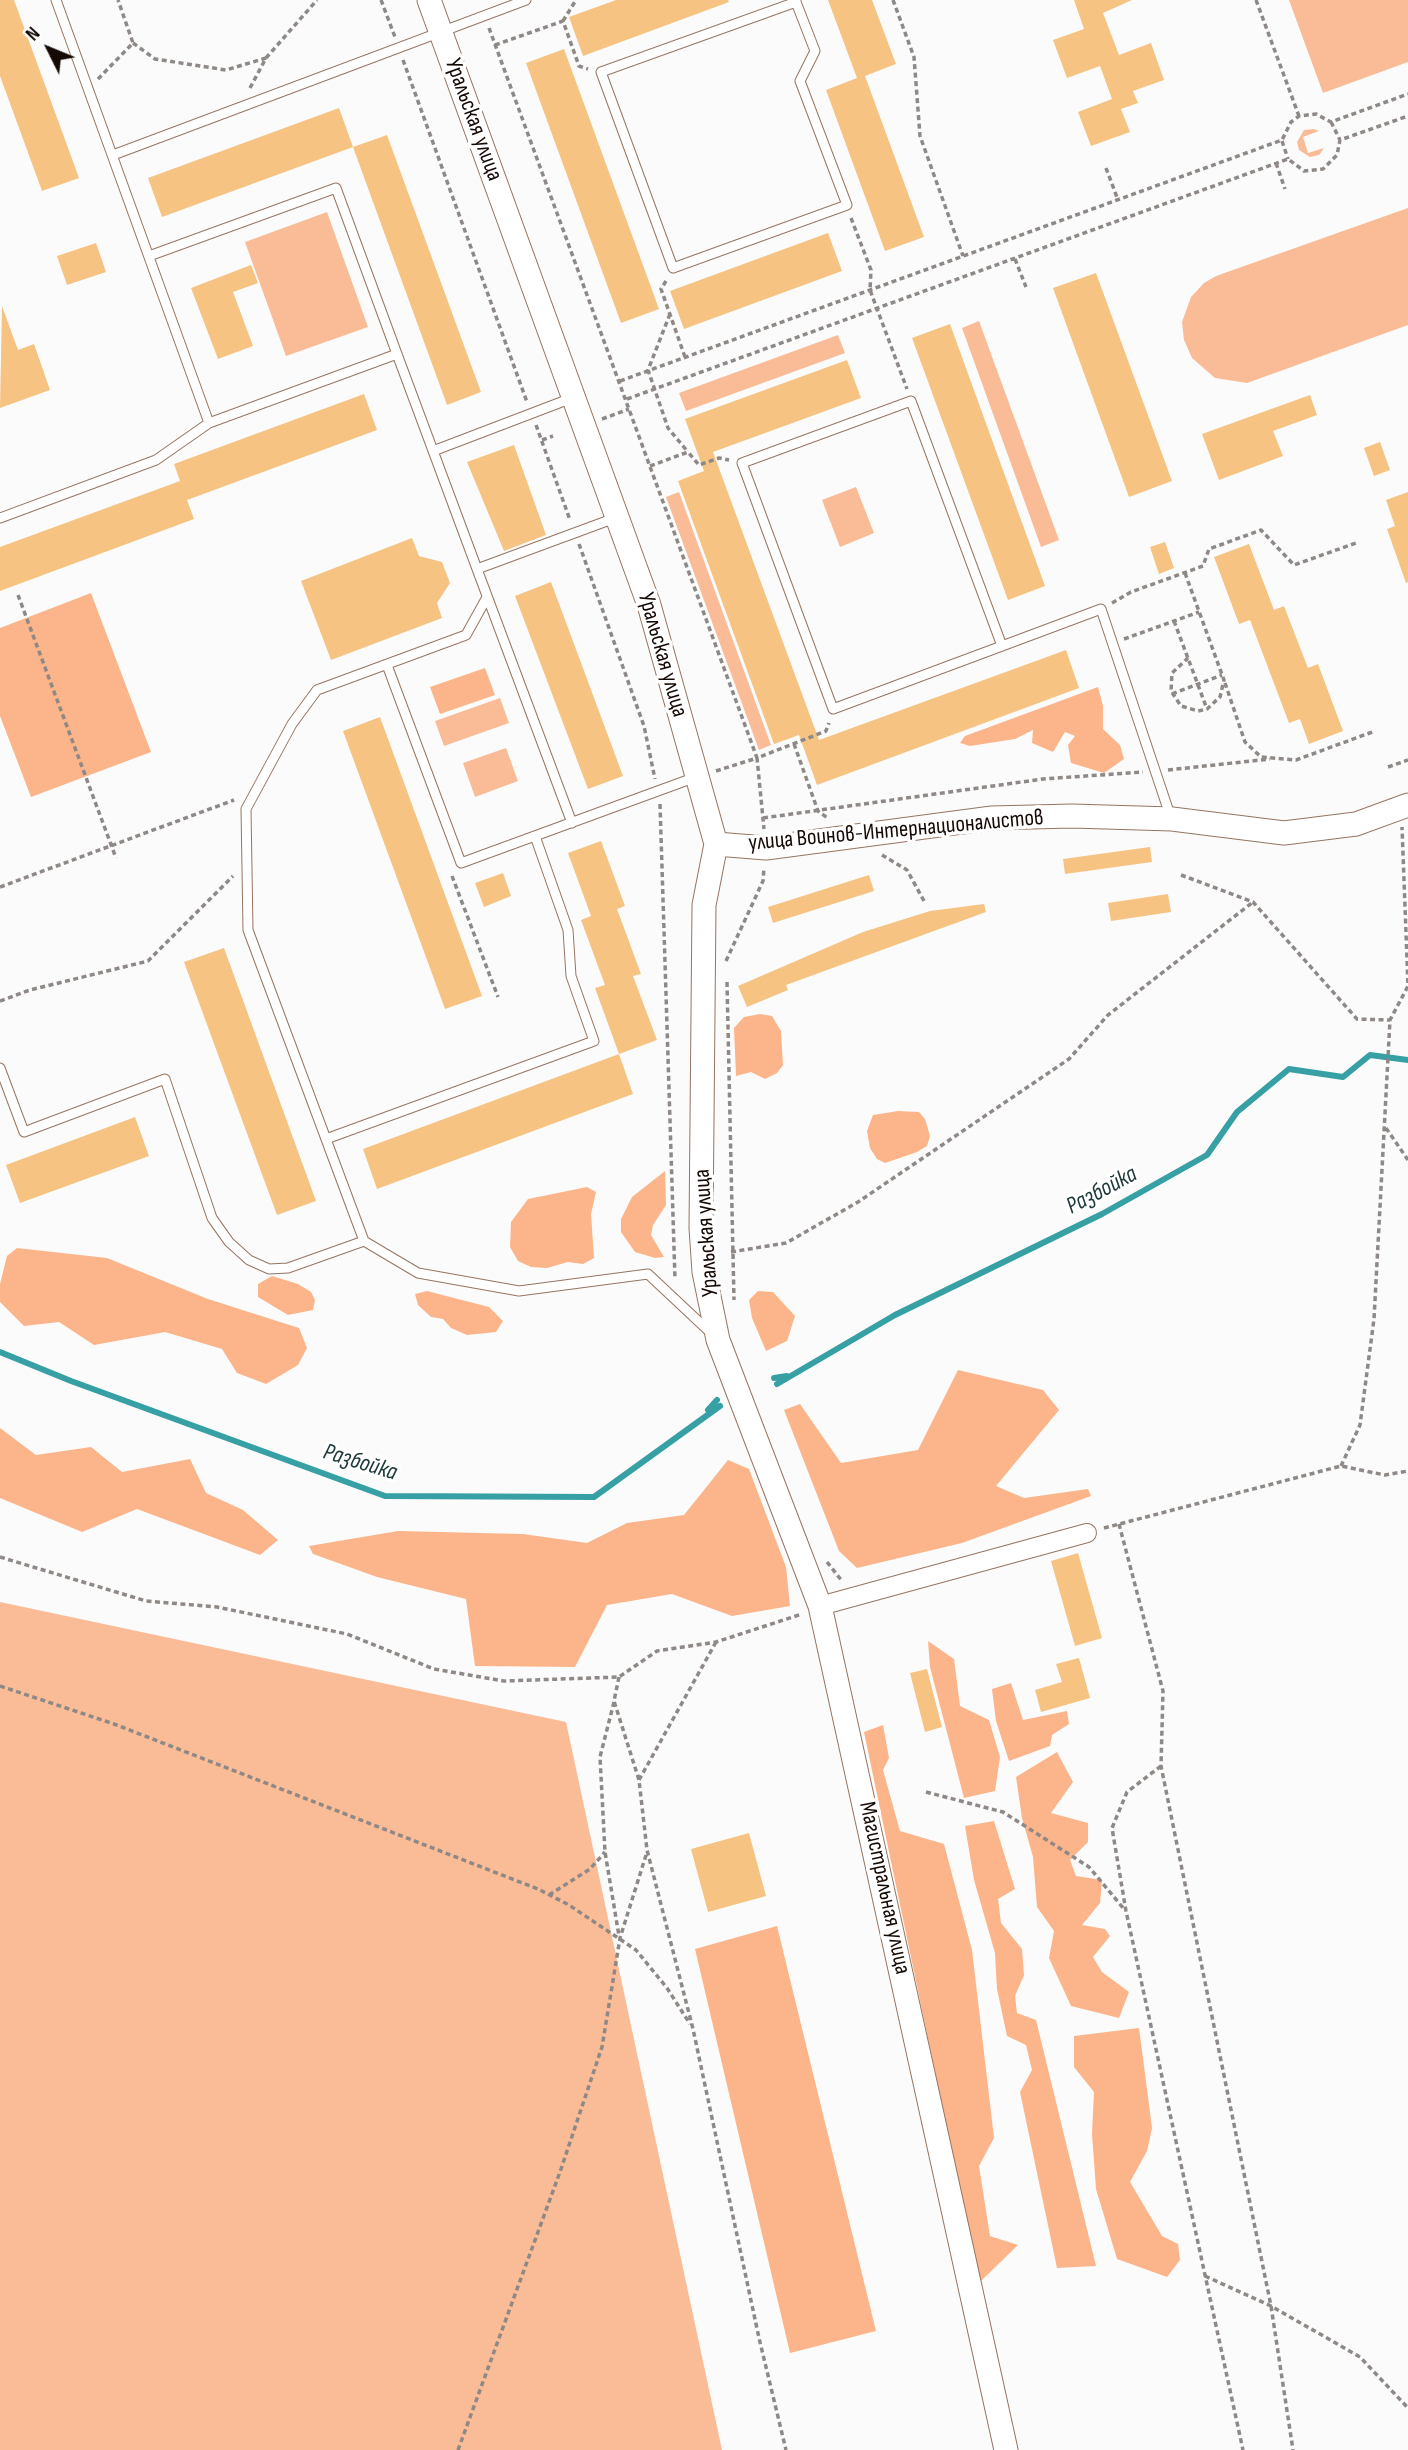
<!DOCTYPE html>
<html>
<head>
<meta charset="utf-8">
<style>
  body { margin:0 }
  #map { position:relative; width:1408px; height:2450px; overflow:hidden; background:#fbfbfb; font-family:"Sofia Sans Condensed",sans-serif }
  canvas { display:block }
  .north { position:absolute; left:14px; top:14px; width:70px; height:70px; -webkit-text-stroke:5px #fff; paint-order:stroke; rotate:313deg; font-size:19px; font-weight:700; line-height:28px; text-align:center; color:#140904 }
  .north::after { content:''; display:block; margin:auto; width:24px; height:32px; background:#140904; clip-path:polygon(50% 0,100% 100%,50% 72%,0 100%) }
</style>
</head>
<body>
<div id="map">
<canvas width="1408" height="2450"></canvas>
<div class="north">N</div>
</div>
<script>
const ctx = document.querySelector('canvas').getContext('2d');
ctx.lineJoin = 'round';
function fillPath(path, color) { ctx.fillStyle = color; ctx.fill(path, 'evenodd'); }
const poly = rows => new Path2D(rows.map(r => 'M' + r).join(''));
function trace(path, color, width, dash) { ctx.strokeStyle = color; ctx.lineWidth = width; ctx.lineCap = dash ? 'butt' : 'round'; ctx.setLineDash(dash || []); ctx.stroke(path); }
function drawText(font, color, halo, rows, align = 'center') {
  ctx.font = font + ' "Sofia Sans Condensed",sans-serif'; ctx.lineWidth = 7; ctx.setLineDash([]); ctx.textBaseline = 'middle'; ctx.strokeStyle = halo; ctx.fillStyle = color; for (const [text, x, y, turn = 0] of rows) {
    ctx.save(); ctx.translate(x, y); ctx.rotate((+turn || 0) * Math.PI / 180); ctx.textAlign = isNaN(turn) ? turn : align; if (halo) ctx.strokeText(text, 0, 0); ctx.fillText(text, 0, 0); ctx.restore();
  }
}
fillPath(poly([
  [1289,0,1408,0,1408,62,1323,93],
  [1314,129,1319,131,1303,137,1308,153,1324,148,1319,155,1310,157,1299,150,1297,142,1304,130],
  [1408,208,1408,325,1247,383,1215,378,1192,358,1184,340,1182,322,1191,297,1204,283,1216,276],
  [327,212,368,327,286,356,245,242],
  [979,321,1059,540,1041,547,962,328],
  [838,335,845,353,686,411,679,393],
  [856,487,874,533,840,547,822,500],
  [679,492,771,745,759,750,666,497],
  [500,698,509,723,444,746,435,721],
  [506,748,518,781,475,797,463,763],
  [0,1602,566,1722,722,2450,0,2450]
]), '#fabc96');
fillPath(poly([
  [91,593,151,752,31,797,0,716,0,628],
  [485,668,495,695,440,714,430,687],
  [1098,687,1103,706,1103,729,1120,745,1124,759,1104,773,1071,763,1068,745,1075,736,1065,732,1053,752,1032,743,1033,730,1015,739,970,746,960,743,965,736],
  [760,1014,772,1016,781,1031,783,1065,777,1073,765,1079,751,1072,736,1076,734,1028,744,1017],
  [898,1111,919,1112,925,1119,930,1136,927,1146,917,1152,885,1163,877,1159,870,1148,867,1131,873,1115],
  [665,1171,666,1205,653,1225,651,1235,664,1257,655,1258,635,1252,621,1232,621,1219,632,1197],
  [587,1187,596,1192,591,1214,594,1258,583,1264,568,1262,547,1268,531,1267,518,1261,510,1247,511,1222,528,1199],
  [17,1248,107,1258,208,1299,299,1328,307,1348,298,1365,266,1384,237,1373,222,1349,165,1332,94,1345,59,1322,24,1326,0,1302,0,1284,7,1256],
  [272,1276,298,1284,311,1292,315,1300,313,1310,288,1315,258,1297,258,1284],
  [427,1291,489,1307,503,1321,496,1332,467,1335,451,1328,443,1319,431,1317,418,1305,415,1294],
  [758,1291,773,1292,795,1316,787,1341,766,1351,752,1318,749,1300],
  [958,1370,1043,1390,1059,1410,996,1486,1024,1498,1088,1489,1091,1496,962,1543,857,1568,839,1551,784,1410,800,1404,841,1463,918,1450],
  [0,1428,36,1455,91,1447,122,1472,190,1459,206,1493,243,1510,278,1540,260,1555,137,1509,82,1532,0,1498],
  [728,1460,749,1469,786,1567,790,1606,732,1616,672,1594,607,1605,575,1667,475,1666,466,1599,377,1577,313,1554,309,1546,398,1531,523,1534,587,1543,627,1523,684,1515],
  [928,1641,954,1659,960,1706,989,1720,1000,1757,995,1791,964,1798,930,1667],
  [1011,1683,1023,1720,1067,1711,1069,1724,1052,1735,1050,1746,1009,1761,996,1721,992,1689],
  [883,1725,889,1758,883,1770,900,1831,944,1844,972,1950,994,2138,979,2166,990,2236,1018,2245,979,2283,864,1732],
  [1057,1752,1073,1782,1051,1813,1088,1823,1088,1842,1070,1860,1076,1876,1102,1880,1100,1903,1082,1925,1105,1929,1110,1936,1093,1957,1102,1972,1129,1992,1119,2018,1071,2006,1049,1958,1054,1931,1037,1907,1033,1857,1022,1818,1016,1777],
  [994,1821,1015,1889,998,1899,1001,1923,1022,1949,1024,1975,1015,1996,1017,2013,1036,2020,1096,2266,1057,2268,1020,2092,1032,2070,1026,2045,1007,2036,997,1989,995,1953,974,1880,965,1826],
  [777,1926,876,2331,790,2353,695,1949],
  [1139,2028,1152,2128,1147,2151,1130,2182,1162,2236,1178,2244,1180,2260,1167,2277,1117,2259,1096,2189,1092,2134,1094,2092,1074,2067,1074,2036]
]), '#fcb58a');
trace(poly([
  [0,1352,71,1381,385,1496,594,1497,720,1406],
  [774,1378,787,1376],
  [777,1384,895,1315,1102,1214,1207,1155,1237,1112,1289,1069,1343,1077,1370,1055,1408,1060],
  [708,1410,717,1400]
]), '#36a0a4', 6);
fillPath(poly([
  [0,0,14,0,79,178,42,191,0,76],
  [616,0,728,0,729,2,583,56,569,17],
  [828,0,872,0,896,64,865,76,924,237,885,251,826,90,857,78],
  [1074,0,1132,0,1103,13,1119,55,1151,43,1164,80,1133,91,1138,103,1121,109,1130,132,1091,146,1078,112,1112,99,1100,66,1067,78,1053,40,1084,29],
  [564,49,659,309,621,323,526,63],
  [339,108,353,147,162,217,148,178],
  [387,135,481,392,447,405,353,147],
  [828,233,842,271,684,329,670,291],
  [96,243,106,272,67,285,57,256],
  [251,265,258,283,233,292,253,346,218,359,191,288],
  [1096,273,1172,481,1129,497,1053,288],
  [2,306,18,350,34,344,50,390,0,408],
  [950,324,1045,586,1008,600,912,338],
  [847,360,861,398,713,452,819,740,1066,650,1079,688,817,785,799,735,774,744,678,481,704,471,685,419],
  [364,394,377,430,187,500,194,519,0,591,0,547,180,481,174,464],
  [1310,395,1317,415,1273,431,1283,456,1219,480,1202,434],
  [1380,442,1390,470,1374,476,1364,448],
  [514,445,546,535,504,551,467,462],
  [1408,492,1408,582,1406,583,1387,529,1395,526,1386,500],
  [412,538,419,556,442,562,450,583,437,603,442,618,331,660,301,581],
  [1165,542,1174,568,1159,574,1150,547],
  [1249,544,1274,610,1284,606,1308,668,1318,664,1343,731,1309,744,1300,719,1289,723,1250,620,1239,624,1214,557],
  [551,582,623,776,588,789,515,596],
  [380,717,482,996,445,1009,343,731],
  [601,841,625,906,617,909,641,974,633,976,657,1040,619,1054,595,988,605,985,581,920,591,916,568,853],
  [1150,847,1152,862,1065,874,1063,859],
  [503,873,511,896,484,907,475,883],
  [869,875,874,891,773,923,768,907],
  [1168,894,1171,912,1111,921,1108,903],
  [984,904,986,912,786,985,788,990,747,1007,738,986,863,932,930,911],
  [224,948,316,1201,277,1215,184,962],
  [619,1054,633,1094,377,1189,363,1149],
  [135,1117,149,1156,20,1203,6,1165],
  [1078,1553,1102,1638,1075,1646,1051,1561],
  [1079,1658,1090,1698,1041,1712,1035,1690,1062,1682,1056,1664],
  [927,1669,942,1727,925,1732,910,1673],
  [749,1833,766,1896,708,1912,691,1849]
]), '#f7c383');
const service = poly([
  [56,0,209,423,397,354,477,569,615,518],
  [796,0,796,2,815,51,800,81,847,205,673,268,601,72,796,2],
  [113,155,526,0],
  [149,256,336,188,397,354],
  [433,451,572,398],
  [0,518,156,460,209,423],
  [477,569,572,823],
  [486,599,466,635,317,690,292,724,246,809,248,930,364,1241,418,1273,519,1291,648,1274,712,1334],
  [1002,646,911,401,742,463,833,709,1002,646,1101,609,1171,818],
  [387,665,461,863,696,777],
  [0,1068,24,1132,165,1079,212,1218,229,1242,249,1260,269,1269,288,1268,364,1241],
  [326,1139,594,1041,571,976,568,930,535,836]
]);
const minor = poly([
  [820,1606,1087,1533]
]);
const tertiary = poly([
  [429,0,649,605,716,844,704,905,701,1228,704,1272,718,1340,820,1606,1006,2450],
  [716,844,766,848,992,818,1072,816,1172,819,1284,833,1356,824,1408,805]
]);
trace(service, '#957562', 11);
trace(minor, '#957562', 20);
trace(tertiary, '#957562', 25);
trace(poly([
  [381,0,395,37],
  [893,0,914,57,920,136,963,256],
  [1256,0,1299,116],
  [563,21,576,0],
  [489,28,757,758,826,731,829,723],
  [133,43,155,59,226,70,266,58],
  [495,45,563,21,579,66,588,69],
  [403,60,527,402],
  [98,79,133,43,118,0],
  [250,88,266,58,317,0],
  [1331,122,1340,140],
  [1282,141,1288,159],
  [1276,163,1285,189],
  [1106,168,1118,200],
  [851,218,871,270,870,290,907,389],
  [1015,259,1026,287],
  [666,281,661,289,685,357],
  [670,314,648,370,668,428,688,452],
  [620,381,1282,140,1291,122,1299,116,1316,114,1331,122,1408,94],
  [627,399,1288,159,1304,171,1323,169,1337,155,1340,140,1408,116],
  [602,419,629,409],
  [536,425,570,520],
  [542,440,553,436],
  [650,466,688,452,699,465,719,458,729,460],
  [579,544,644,726,655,779],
  [1185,573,1224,680,1220,697,1207,709,1198,711,1181,706,1171,691,1172,673,1188,658],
  [18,595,116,858],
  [1112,603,1131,592,1203,566,1209,549,1261,530,1294,565,1356,543],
  [1174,621,1207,709],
  [1124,639,1199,612],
  [1225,683,1245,742,1261,757,1296,760,1375,731],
  [1172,694,1222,675],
  [794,744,818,811,829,819],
  [1388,767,1408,760],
  [1168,770,1270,759],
  [716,771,757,758,764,829],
  [660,804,675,1279],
  [763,818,1043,779,1143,772],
  [882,855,907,870,924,901],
  [1181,875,1253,902,1357,1019,1390,1020],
  [452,876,498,997],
  [0,887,234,800],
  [726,961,763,881,764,868],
  [727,982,734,1300],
  [0,1001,30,990,148,961,233,876],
  [1386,1128,1408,1160],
  [731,1252,786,1243,858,1202,1069,1059,1108,1015,1253,902],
  [1341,1466,1360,1425,1374,1319,1390,1020,1408,986,1402,827],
  [1119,1524,1163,1691,1161,1766,1271,2306,1293,2450],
  [1104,1528,1341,1466,1385,1475,1408,1471],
  [0,1557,146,1601,217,1607,347,1634,434,1669,504,1681,619,1677,657,1651,716,1642,802,1614],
  [827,1562,842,1581],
  [619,1677,614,1701,639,1780,647,1850,693,2029,759,2338,786,2450],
  [0,1686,114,1724,538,1889,569,1905,636,1950,667,1988,690,2024],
  [614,1702,600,1757,605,1852,619,1936],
  [1161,1766,1127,1792,1112,1828,1126,1911,1243,2450],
  [639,1780,716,1642],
  [926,1792,1003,1812,1089,1867,1124,1909],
  [549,1895,590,1869,605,1852],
  [1205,2276,1271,2306,1360,2357,1408,2408],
  [458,2450,560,2172,602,2047,620,1938,647,1852]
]), '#8e8986', 3.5, [5, 3.5]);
trace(service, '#fff', 9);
trace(minor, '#fff', 18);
trace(tertiary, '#fff', 23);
drawText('23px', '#140904', '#fff', [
  ["Уральская улица",473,120,70],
  ["Уральская улица",662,655,74],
  ["улица Воинов-Интернационалистов",896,831,-5],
  ["Уральская улица",707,1233,-94],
  ["Магистральная улица",884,1888,78]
]);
drawText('italic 24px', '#203a3b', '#fff', [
  ["Разбойка",1102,1191,-28],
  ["Разбойка",360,1463,17]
]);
</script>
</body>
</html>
